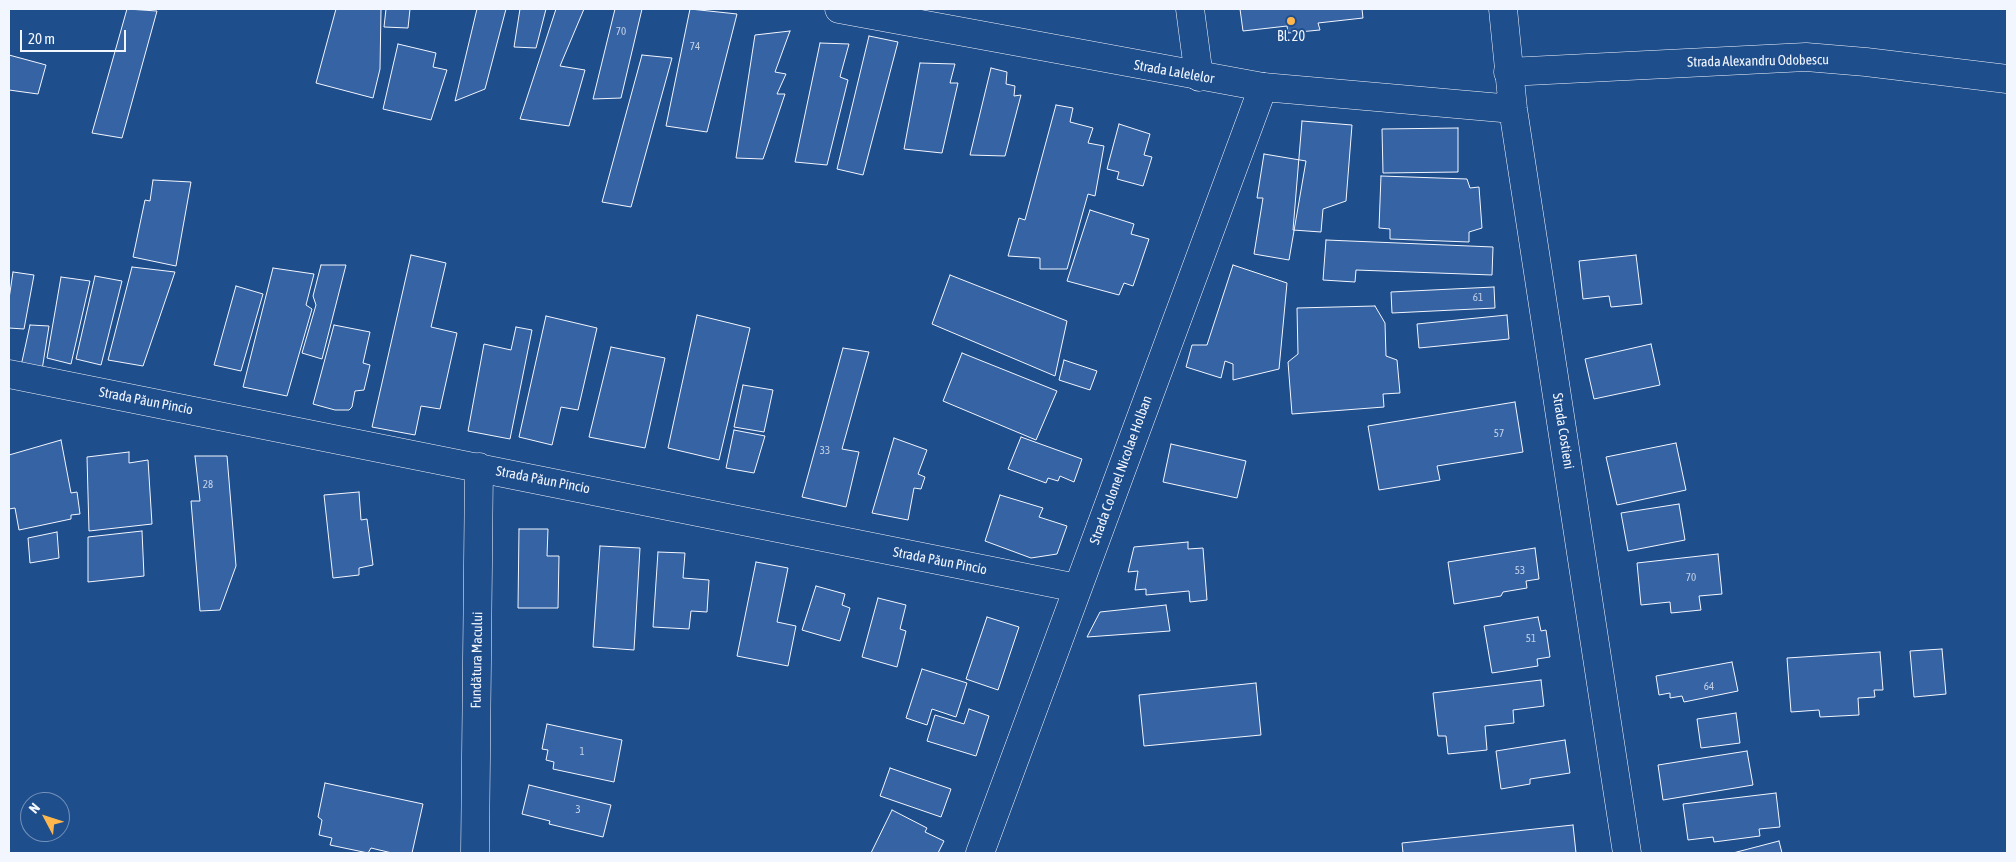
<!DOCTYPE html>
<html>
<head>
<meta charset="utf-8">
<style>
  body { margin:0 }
  #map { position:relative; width:2016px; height:862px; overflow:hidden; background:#1f4e8c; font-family:"Asap Condensed",sans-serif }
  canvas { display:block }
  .frame { position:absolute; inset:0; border:10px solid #f2f6ff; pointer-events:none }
  .north { position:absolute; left:20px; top:792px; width:50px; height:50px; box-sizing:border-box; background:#1f4e8c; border:1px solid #7391ba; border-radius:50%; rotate:310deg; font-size:14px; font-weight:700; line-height:20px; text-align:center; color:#f2f6ff }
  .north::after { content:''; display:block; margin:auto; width:18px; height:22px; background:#ffb74d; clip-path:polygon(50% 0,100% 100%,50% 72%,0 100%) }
  .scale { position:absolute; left:20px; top:30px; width:106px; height:22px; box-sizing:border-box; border:2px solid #f2f6ff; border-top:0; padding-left:6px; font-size:15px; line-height:18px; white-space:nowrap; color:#f2f6ff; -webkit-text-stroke:4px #1f4e8c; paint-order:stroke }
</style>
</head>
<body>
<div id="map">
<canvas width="2016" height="862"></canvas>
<div class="frame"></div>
<div class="north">N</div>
<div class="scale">20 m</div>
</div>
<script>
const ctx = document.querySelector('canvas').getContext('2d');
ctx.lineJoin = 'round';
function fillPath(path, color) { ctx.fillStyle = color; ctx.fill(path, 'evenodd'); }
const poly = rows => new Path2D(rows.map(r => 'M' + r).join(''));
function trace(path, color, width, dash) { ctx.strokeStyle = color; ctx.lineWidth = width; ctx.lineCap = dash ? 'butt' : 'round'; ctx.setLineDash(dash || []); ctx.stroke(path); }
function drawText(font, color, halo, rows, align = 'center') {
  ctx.font = font + ' "Asap Condensed",sans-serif'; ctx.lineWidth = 4; ctx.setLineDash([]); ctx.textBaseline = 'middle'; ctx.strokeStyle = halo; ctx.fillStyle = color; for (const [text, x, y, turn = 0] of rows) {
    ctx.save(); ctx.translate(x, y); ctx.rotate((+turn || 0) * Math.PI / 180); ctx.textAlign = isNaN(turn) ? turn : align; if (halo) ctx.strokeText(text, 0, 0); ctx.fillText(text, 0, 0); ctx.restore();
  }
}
const building = poly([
  [127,9,157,11,122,138,92,133,127,9],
  [336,9,381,9,380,69,373,98,316,83,336,9],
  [386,9,410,9,408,28,384,27,386,9],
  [477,9,506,9,485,89,455,101,477,9],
  [520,9,546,9,536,48,514,47,520,9],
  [556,9,584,9,560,66,585,70,569,126,520,119,556,9],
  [615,9,642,9,621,98,593,99,615,9],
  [690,9,737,14,707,132,666,126,690,9],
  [1240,9,1362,9,1363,18,1318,23,1320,30,1288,33,1287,26,1243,31,1240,9],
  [790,31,775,72,786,74,777,94,785,94,763,159,736,158,755,35,790,31],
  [869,36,898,42,863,175,837,169,869,36],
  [820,43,849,44,840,77,848,80,827,165,795,162,820,43],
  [398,44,436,53,433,67,447,70,431,120,383,109,398,44],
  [9,55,46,65,38,94,9,90,9,55],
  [642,55,672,58,631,207,602,202,642,55],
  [920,63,955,64,950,83,958,83,942,153,904,149,920,63],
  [991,68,1007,72,1006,84,1015,86,1014,96,1021,95,1005,156,970,155,991,68],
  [1056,105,1073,108,1070,122,1093,128,1088,143,1104,146,1095,196,1088,194,1067,269,1040,269,1040,258,1008,256,1019,218,1025,220,1056,105],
  [1302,121,1352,125,1346,201,1323,209,1321,232,1293,230,1302,121],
  [1119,124,1150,134,1144,155,1152,157,1143,186,1117,179,1119,172,1107,169,1119,124],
  [1458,128,1458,172,1383,173,1382,129,1458,128],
  [1264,154,1306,161,1289,260,1254,254,1263,198,1257,198,1264,154],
  [1381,176,1467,179,1470,188,1479,187,1482,228,1469,232,1469,242,1390,239,1390,229,1379,228,1381,176],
  [153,180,191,182,176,266,133,257,145,200,150,201,153,180],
  [1090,210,1134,224,1131,234,1149,239,1133,286,1124,283,1119,295,1067,281,1090,210],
  [1326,240,1493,247,1492,275,1356,270,1355,282,1323,280,1326,240],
  [411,255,446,263,431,327,457,333,440,409,421,406,415,435,372,427,411,255],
  [1636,255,1642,304,1611,307,1609,296,1583,299,1579,261,1636,255],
  [321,265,346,265,322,359,302,353,316,305,313,296,321,265],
  [1233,265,1287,283,1279,369,1233,380,1233,364,1225,361,1221,378,1186,367,1192,345,1207,345,1233,265],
  [132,267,175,272,143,366,108,360,132,267],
  [273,268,314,274,306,305,312,309,287,396,243,387,273,268],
  [13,272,34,275,24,329,9,328,9,299,13,272],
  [950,275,1067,321,1055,376,932,324,950,275],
  [95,276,122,281,101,365,76,359,95,276],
  [61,277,90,281,71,364,47,358,61,277],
  [236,286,263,294,241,371,214,365,236,286],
  [1494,287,1495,308,1392,313,1391,292,1494,287],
  [1375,306,1385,323,1386,356,1397,360,1400,393,1383,394,1384,407,1292,414,1288,362,1298,354,1297,308,1375,306],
  [697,315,750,328,719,460,668,448,697,315],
  [1507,315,1509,339,1419,348,1417,324,1507,315],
  [546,316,597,328,578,410,561,407,552,445,519,437,546,316],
  [30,325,49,326,42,370,21,366,30,325],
  [334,325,370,332,363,363,370,365,364,390,355,391,352,407,349,410,335,410,313,404,334,325],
  [516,327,532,330,510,439,468,431,484,344,511,350,516,327],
  [1651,344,1660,385,1594,399,1585,359,1651,344],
  [611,347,665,358,645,448,589,437,611,347],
  [843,348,869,352,842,449,859,452,846,507,802,497,843,348],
  [962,353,1057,391,1036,440,943,401,962,353],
  [1064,360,1097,371,1090,390,1059,380,1064,360],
  [743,385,773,390,764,432,734,427,743,385],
  [1515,402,1523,452,1437,466,1440,480,1379,490,1368,426,1515,402],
  [734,430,765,436,754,473,726,468,734,430],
  [1021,437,1082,459,1074,482,1060,476,1058,481,1048,478,1046,483,1008,469,1021,437],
  [894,438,927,450,918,474,925,477,921,489,914,488,908,520,872,513,894,438],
  [61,440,71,493,77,492,80,514,71,515,71,519,19,530,15,508,9,509,9,455,61,440],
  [1676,443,1686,490,1617,505,1606,457,1676,443],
  [1171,444,1246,461,1237,498,1163,482,1171,444],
  [129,452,129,463,148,460,152,524,89,531,87,457,129,452],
  [195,456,227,456,236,566,220,610,200,611,191,501,200,501,195,456],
  [359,492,361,520,367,519,373,565,359,568,359,575,333,578,324,495,359,492],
  [1000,495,1043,508,1039,517,1067,526,1057,554,1031,558,985,541,1000,495],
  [1679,504,1685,540,1628,551,1621,513,1679,504],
  [519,529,548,529,547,556,559,556,558,608,518,608,519,529],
  [142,531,144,576,88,582,88,537,142,531],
  [57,532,59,558,30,563,28,538,57,532],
  [1188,542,1188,549,1203,548,1207,600,1190,602,1189,591,1146,595,1146,589,1135,590,1138,571,1128,572,1134,547,1188,542],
  [600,546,640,548,634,650,593,647,600,546],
  [1535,548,1539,579,1526,581,1527,588,1503,592,1501,596,1454,604,1448,562,1535,548],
  [658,552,685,553,683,578,709,580,707,612,691,611,689,629,653,627,658,552],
  [1718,554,1722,594,1699,596,1701,610,1671,613,1670,602,1641,605,1637,563,1718,554],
  [756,562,788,568,777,622,796,626,788,666,737,656,756,562],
  [816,586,845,594,842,605,850,608,840,641,802,630,816,586],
  [878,598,906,605,900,629,906,631,897,667,862,657,878,598],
  [1166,605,1170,631,1087,637,1100,612,1166,605],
  [987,617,1019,627,998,690,966,679,987,617],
  [1538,617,1541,631,1546,630,1550,657,1537,659,1538,666,1492,673,1484,626,1538,617],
  [1942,649,1946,694,1914,697,1910,651,1942,649],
  [1880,652,1883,690,1874,690,1875,697,1858,698,1859,715,1820,717,1819,710,1791,712,1787,658,1880,652],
  [1732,662,1738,691,1684,702,1682,696,1670,698,1670,693,1659,695,1656,676,1732,662],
  [922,669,967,683,956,717,932,709,927,725,906,718,922,669],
  [1541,680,1544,706,1513,710,1514,723,1485,726,1487,750,1448,754,1446,736,1438,736,1433,693,1541,680],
  [1256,683,1261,735,1144,746,1139,695,1256,683],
  [969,709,989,716,976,756,927,741,935,715,964,724,969,709],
  [1736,713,1740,743,1701,748,1697,719,1736,713],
  [547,724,622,740,614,782,553,769,554,762,546,760,548,750,542,749,547,724],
  [1565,740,1570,773,1530,779,1530,784,1501,789,1496,751,1565,740],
  [1747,751,1753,785,1663,800,1658,765,1747,751],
  [890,768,951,789,941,817,880,796,890,768],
  [325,783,423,804,412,853,392,853,371,848,368,853,330,845,332,838,319,835,322,820,318,817,325,783],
  [529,785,611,805,603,837,549,824,550,821,522,814,529,785],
  [1776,793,1780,827,1759,829,1760,836,1714,842,1713,837,1688,840,1683,804,1776,793],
  [892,810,927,828,925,832,944,841,938,853,871,853,892,810],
  [1573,825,1576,853,1403,853,1402,843,1573,825],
  [1779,841,1782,853,1733,853,1779,841]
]);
fillPath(building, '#3563a3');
trace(building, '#f2f6ff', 1);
const minor = poly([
  [1190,9,1199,77],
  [1508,72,1806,57,1866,62,2007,79],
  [9,374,1077,588],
  [475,853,479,467],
  [980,853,1263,87]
]);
const tertiary = poly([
  [839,9,1263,87,1513,109],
  [1503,9,1513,109,1627,853]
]);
trace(minor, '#f2f6ff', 29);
trace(tertiary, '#f2f6ff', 29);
trace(minor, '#1f4e8c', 28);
trace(tertiary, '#1f4e8c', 28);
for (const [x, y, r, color] of [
  [1291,21,5,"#ffb74d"]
]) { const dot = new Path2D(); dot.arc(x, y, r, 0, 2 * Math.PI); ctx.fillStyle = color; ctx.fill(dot); trace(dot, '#1f4e8c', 2); }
drawText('11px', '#c3d1e8', null, [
  ["70",621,32],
  ["74",695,47],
  ["61",1478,298],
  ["57",1499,434],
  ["33",825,451],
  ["28",208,485],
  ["53",1520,571],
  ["70",1691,578],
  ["51",1531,639],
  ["64",1709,687],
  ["1",582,752],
  ["3",578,810]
]);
drawText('14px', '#f2f6ff', '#1f4e8c', [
  ["Bl. 20",1291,37]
]);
drawText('14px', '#f2f6ff', '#1f4e8c', [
  ["Strada Alexandru Odobescu",1758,61,-1],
  ["Strada Lalelelor",1174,72,10],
  ["Strada Păun Pincio",146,401,11],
  ["Strada Costieni",1563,431,81],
  ["Strada Colonel Nicolae Holban",1121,470,-70],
  ["Strada Păun Pincio",543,480,11],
  ["Strada Păun Pincio",940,561,11],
  ["Fundătura Macului",477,660,-89]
]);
</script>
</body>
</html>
